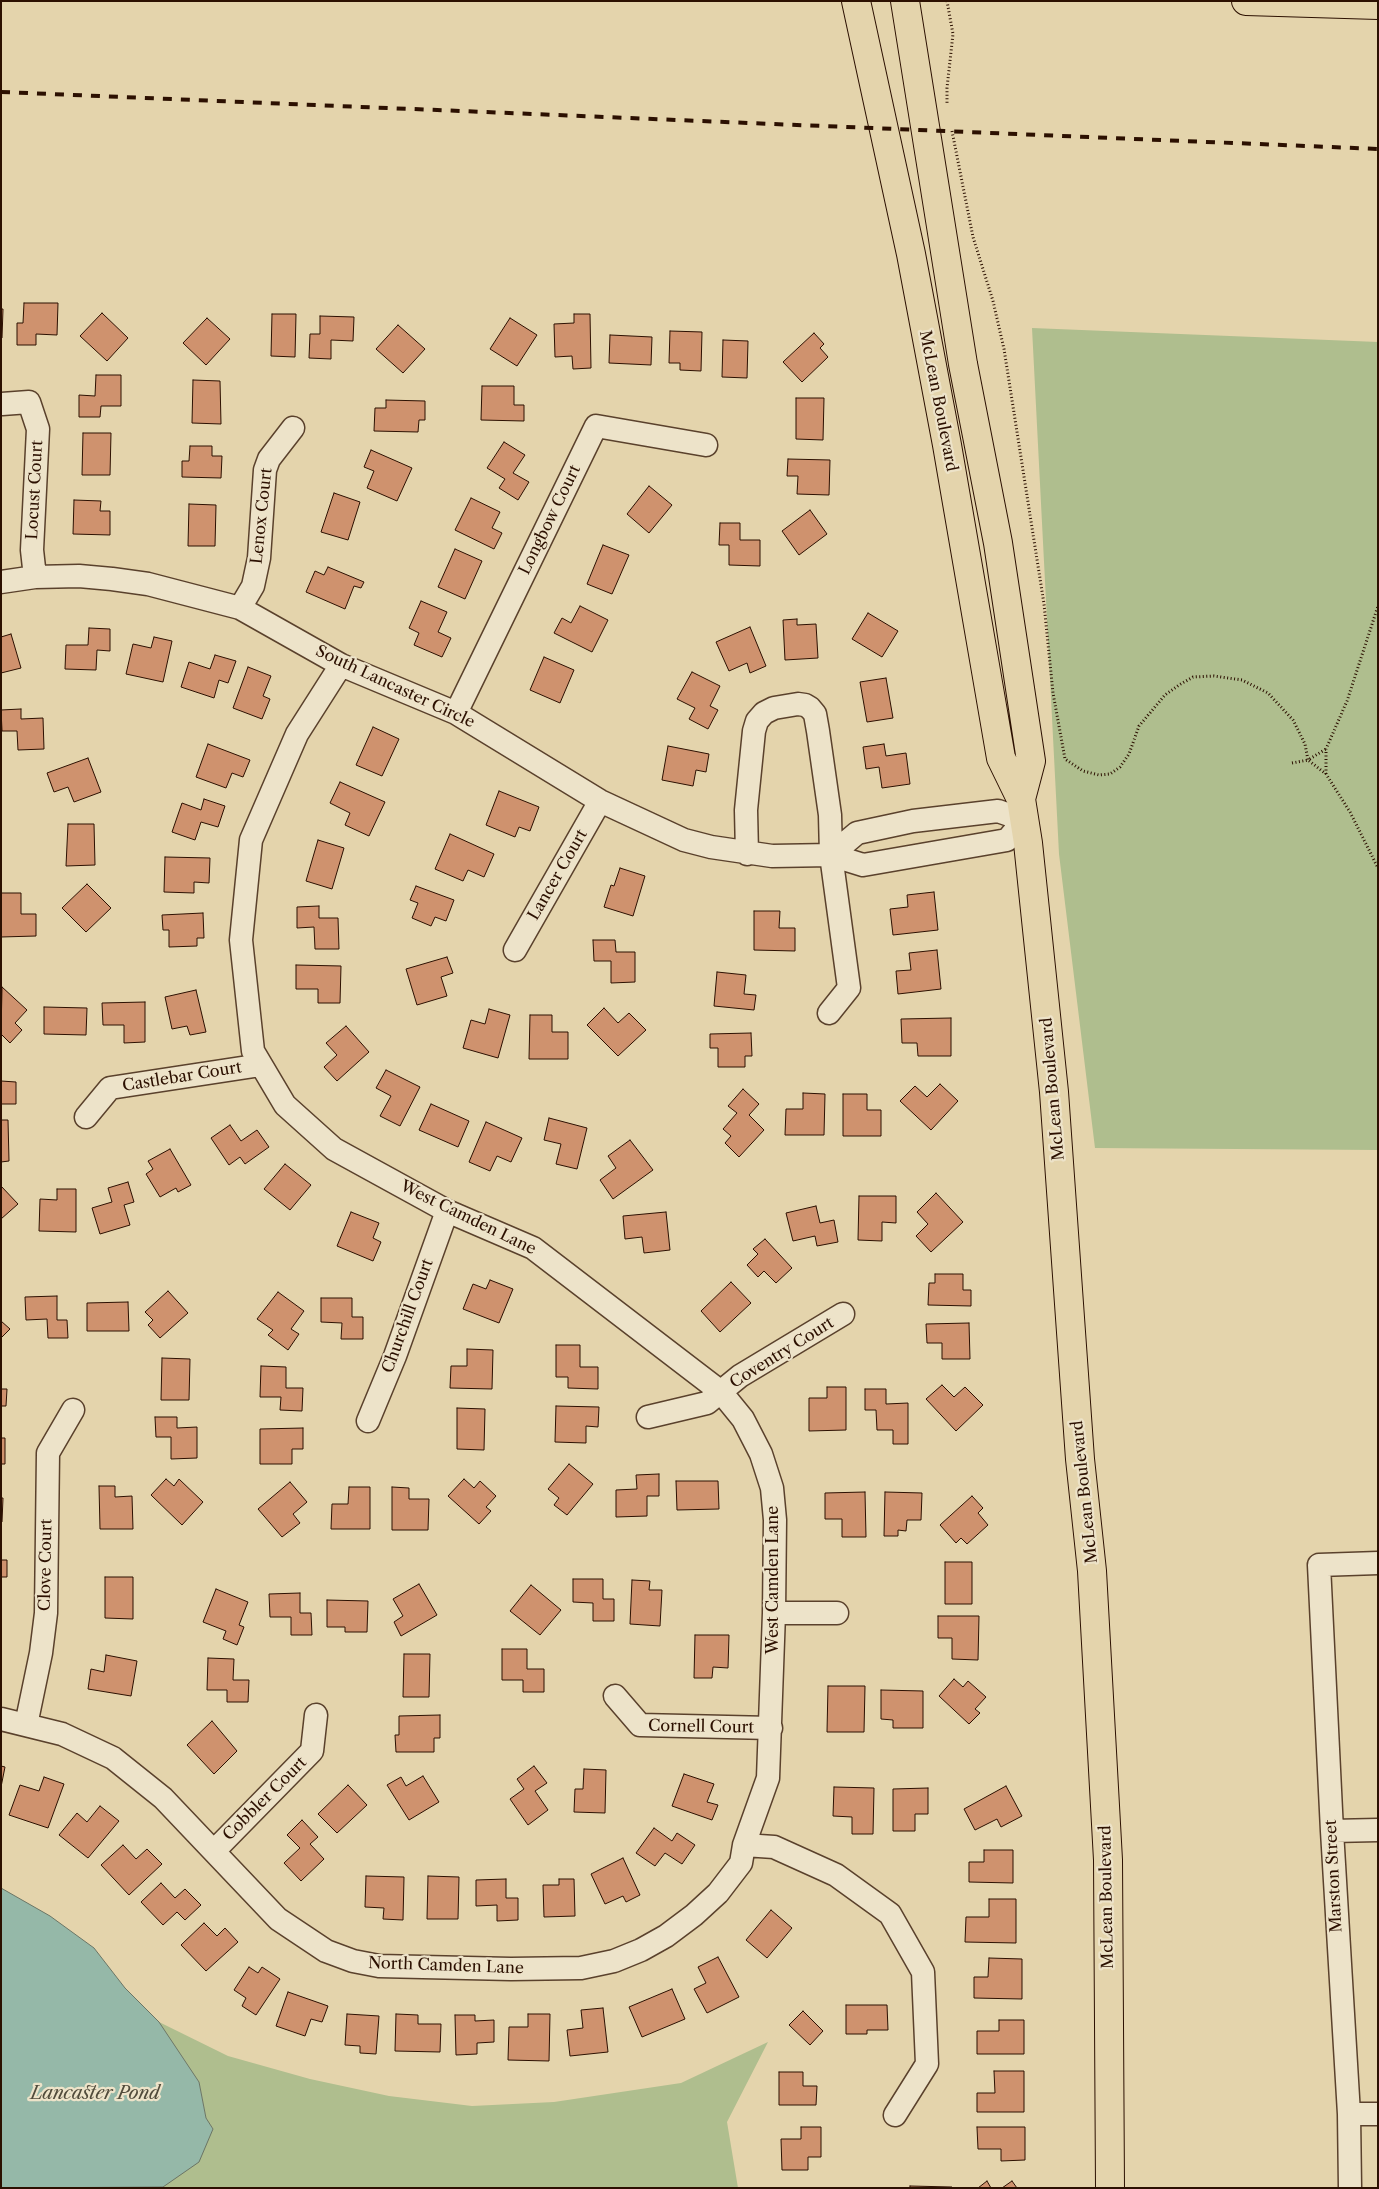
<!DOCTYPE html>
<html>
<head>
<meta charset="utf-8">
<style>
  body { margin:0 }
  #map { position:relative; width:1379px; height:2189px; overflow:hidden; background:#e4d4ac; font-family:"Libre Caslon Text",serif }
  canvas { display:block }
  .frame { position:absolute; inset:0; border:2px solid #2c1001; pointer-events:none }
</style>
</head>
<body>
<div id="map">
<canvas width="1379" height="2189"></canvas>
<div class="frame"></div>
</div>
<script>
const ctx = document.querySelector('canvas').getContext('2d');
ctx.lineJoin = 'round';
function fillPath(path, color) { ctx.fillStyle = color; ctx.fill(path, 'evenodd'); }
const poly = rows => new Path2D(rows.map(r => 'M' + r).join(''));
function trace(path, color, width, dash) { ctx.strokeStyle = color; ctx.lineWidth = width; ctx.lineCap = dash ? 'butt' : 'round'; ctx.setLineDash(dash || []); ctx.stroke(path); }
function drawText(font, color, halo, rows, align = 'center') {
  ctx.font = font + ' "Libre Caslon Text",serif'; ctx.lineWidth = 4.5; ctx.setLineDash([]); ctx.textBaseline = 'middle'; ctx.strokeStyle = halo; ctx.fillStyle = color; for (const [text, x, y, turn = 0] of rows) {
    ctx.save(); ctx.translate(x, y); ctx.rotate((+turn || 0) * Math.PI / 180); ctx.textAlign = isNaN(turn) ? turn : align; if (halo) ctx.strokeText(text, 0, 0); ctx.fillText(text, 0, 0); ctx.restore();
  }
}
fillPath(poly([
  [1032,328,1378,342,1378,1150,1095,1148,1059,854],
  [159,2022,228,2056,310,2079,389,2096,472,2106,554,2102,681,2083,768,2042,727,2122,738,2188,161,2188,213,2129,206,2118,199,2082]
]), '#afbe8e');
const water = poly([
  [1,1888,50,1916,94,1948,125,1988,159,2022,199,2082,206,2118,213,2129,199,2162,163,2187,1,2188,1,1888]
]);
fillPath(water, '#95b8a8');
trace(water, '#6b7565', 1);
const building = poly([
  [24,303,58,303,57,335,36,334,36,345,17,345,17,323,23,323,24,303],
  [1,309,3,309,2,338,1,338,1,309],
  [102,313,128,338,107,361,80,336,102,313],
  [272,314,296,314,295,357,271,356,272,314],
  [574,314,590,314,591,368,573,369,572,356,555,357,554,324,574,323,574,314],
  [320,316,354,317,353,341,331,340,331,359,309,358,310,334,320,334,320,316],
  [207,318,230,339,206,365,183,343,207,318],
  [510,318,537,335,517,366,490,349,510,318],
  [398,325,425,349,403,373,376,349,398,325],
  [670,331,702,332,701,371,680,370,680,363,669,363,670,331],
  [814,333,824,344,820,348,828,357,802,382,783,362,814,333],
  [610,335,652,337,651,365,609,363,610,335],
  [723,340,748,341,747,378,722,377,723,340],
  [96,375,121,375,121,406,101,406,100,417,79,417,79,395,95,396,96,375],
  [193,380,220,381,221,424,192,423,193,380],
  [482,386,514,386,514,405,524,405,524,421,481,420,482,386],
  [796,398,824,398,823,440,796,439,796,398],
  [386,400,425,401,425,420,419,420,418,432,374,431,375,408,386,408,386,400],
  [83,433,111,433,110,475,82,475,83,433],
  [504,442,525,455,513,473,529,482,518,500,499,488,505,479,487,468,504,442],
  [190,446,212,446,212,456,222,456,221,478,182,477,182,461,189,461,190,446],
  [371,450,412,468,397,501,367,488,374,471,364,467,371,450],
  [788,459,830,460,829,495,797,494,798,476,787,476,788,459],
  [649,486,672,505,649,533,627,514,649,486],
  [334,493,360,502,348,540,321,532,334,493],
  [471,498,500,512,492,528,502,533,494,549,455,530,471,498],
  [74,500,101,501,100,511,110,511,110,535,73,534,74,500],
  [189,504,216,505,215,546,188,546,189,504],
  [810,510,827,534,799,555,782,531,810,510],
  [720,523,740,523,740,540,760,540,760,566,729,565,729,545,719,545,720,523],
  [603,545,629,555,612,594,587,584,603,545],
  [455,549,482,561,465,599,438,587,455,549],
  [328,567,364,582,361,588,354,586,345,609,306,592,315,571,324,575,328,567],
  [421,601,447,612,438,632,451,638,442,657,414,645,419,633,409,628,421,601],
  [580,606,608,620,592,652,554,633,562,618,571,623,580,606],
  [868,613,898,631,882,657,852,639,868,613],
  [797,619,797,625,816,624,818,658,785,660,783,620,797,619],
  [750,627,766,666,750,673,747,663,729,671,716,642,750,627],
  [89,628,110,629,110,651,97,650,96,670,65,669,66,645,88,645,89,628],
  [11,634,21,668,1,673,1,637,11,634],
  [154,637,172,641,163,682,126,674,133,644,151,648,154,637],
  [215,655,236,661,228,683,219,680,214,698,181,687,189,662,210,669,215,655],
  [544,657,574,670,560,703,530,690,544,657],
  [248,667,271,676,263,696,270,699,262,719,233,708,248,667],
  [692,672,720,686,710,706,718,710,708,729,689,719,695,708,677,699,692,672],
  [886,678,893,718,867,722,860,682,886,678],
  [21,709,21,719,43,718,44,749,18,750,17,731,2,731,1,710,21,709],
  [373,727,399,739,382,776,356,765,373,727],
  [208,744,250,760,243,777,232,773,226,788,196,777,208,744],
  [884,744,886,756,906,753,910,784,882,788,879,767,866,769,863,747,884,744],
  [668,746,709,754,706,772,696,770,693,786,662,780,668,746],
  [88,758,101,792,74,802,68,787,54,792,47,773,88,758],
  [340,782,385,802,369,836,345,825,350,813,330,803,340,782],
  [499,791,539,807,530,831,519,827,515,837,486,825,499,791],
  [204,799,225,806,218,827,201,822,195,840,172,832,182,803,201,810,204,799],
  [68,824,94,824,95,865,66,866,68,824],
  [450,834,494,854,484,877,468,870,463,881,435,869,450,834],
  [318,840,344,848,332,889,306,881,318,840],
  [165,857,210,858,209,883,194,882,194,893,164,892,165,857],
  [620,868,645,876,633,916,604,907,611,885,614,886,620,868],
  [87,884,111,908,86,932,62,908,87,884],
  [416,886,454,900,446,921,435,917,431,926,412,918,418,903,410,900,416,886],
  [934,892,938,930,893,935,890,909,908,907,907,895,934,892],
  [1,893,21,893,21,914,36,914,36,936,1,937,1,893],
  [319,906,319,918,338,918,339,949,315,949,314,927,297,928,297,907,319,906],
  [754,911,780,911,779,928,795,928,795,951,754,950,754,911],
  [203,913,204,938,197,938,197,946,169,947,169,930,163,930,162,915,203,913],
  [593,940,615,940,616,952,635,952,635,982,611,983,611,961,594,961,593,940],
  [937,950,941,989,898,994,896,971,911,970,909,953,937,950],
  [447,957,453,973,441,977,447,996,417,1005,406,969,447,957],
  [296,965,341,966,340,1003,318,1003,318,989,296,989,296,965],
  [717,972,746,975,744,994,756,995,754,1010,714,1006,717,972],
  [2,987,27,1010,15,1023,22,1030,10,1043,1,1034,2,987],
  [196,990,206,1032,190,1035,187,1026,172,1029,165,997,196,990],
  [145,1002,145,1042,124,1043,124,1025,103,1025,102,1003,145,1002],
  [44,1007,87,1008,86,1035,44,1034,44,1007],
  [604,1008,618,1023,629,1013,646,1030,618,1056,587,1025,604,1008],
  [489,1009,510,1015,498,1058,463,1048,471,1020,485,1024,489,1009],
  [530,1015,552,1015,552,1032,568,1032,568,1059,529,1059,530,1015],
  [951,1018,951,1056,918,1056,917,1043,902,1043,901,1019,951,1018],
  [346,1026,369,1052,337,1081,324,1067,337,1055,326,1043,346,1026],
  [751,1033,752,1056,745,1056,745,1067,718,1067,718,1048,710,1048,710,1034,751,1033],
  [386,1070,420,1087,400,1126,380,1116,391,1096,376,1088,386,1070],
  [1,1081,16,1082,16,1104,1,1104,1,1081],
  [940,1084,958,1101,931,1130,900,1101,915,1086,927,1097,940,1084],
  [743,1089,759,1104,749,1115,764,1130,739,1157,725,1143,731,1136,723,1129,737,1113,728,1106,743,1089],
  [803,1093,825,1094,824,1135,785,1135,786,1109,803,1109,803,1093],
  [843,1094,867,1094,867,1110,881,1110,881,1136,843,1136,843,1094],
  [431,1104,469,1121,458,1147,419,1130,431,1104],
  [549,1118,587,1128,577,1169,556,1164,561,1144,544,1140,549,1118],
  [1,1120,8,1120,9,1161,1,1162,1,1120],
  [486,1122,522,1138,511,1162,497,1156,490,1171,469,1162,486,1122],
  [230,1125,241,1141,257,1130,269,1147,245,1164,240,1157,229,1165,211,1138,230,1125],
  [630,1140,653,1170,613,1199,600,1180,616,1168,608,1156,630,1140],
  [170,1149,191,1185,178,1192,176,1188,160,1197,146,1174,153,1169,148,1161,170,1149],
  [285,1164,311,1185,290,1210,264,1189,285,1164],
  [128,1182,134,1202,124,1205,130,1225,100,1234,92,1208,112,1202,108,1188,128,1182],
  [1,1186,18,1204,1,1219,1,1186],
  [57,1189,76,1189,76,1232,39,1231,40,1199,57,1200,57,1189],
  [936,1193,963,1222,931,1252,916,1236,928,1224,917,1212,936,1193],
  [859,1196,896,1196,896,1223,882,1222,882,1241,858,1240,859,1196],
  [816,1206,820,1223,834,1220,838,1242,817,1246,815,1236,793,1241,786,1213,816,1206],
  [351,1212,379,1223,373,1238,381,1242,373,1261,337,1246,351,1212],
  [666,1212,670,1250,644,1253,642,1237,625,1239,623,1216,666,1212],
  [765,1239,792,1268,776,1283,764,1271,758,1277,747,1265,758,1254,753,1249,765,1239],
  [935,1274,963,1274,963,1290,971,1290,971,1306,928,1305,929,1283,935,1283,935,1274],
  [490,1280,513,1289,499,1323,463,1309,473,1284,486,1289,490,1280],
  [731,1282,751,1303,720,1332,701,1311,731,1282],
  [168,1291,188,1313,160,1338,148,1325,153,1320,145,1312,168,1291],
  [278,1292,304,1311,291,1329,299,1334,288,1350,268,1335,273,1330,257,1319,278,1292],
  [57,1296,57,1320,67,1320,68,1338,48,1338,47,1319,26,1320,25,1297,57,1296],
  [321,1298,352,1298,352,1317,363,1317,363,1339,341,1339,342,1323,321,1322,321,1298],
  [128,1302,129,1331,87,1331,87,1303,128,1302],
  [1,1321,10,1329,1,1338,1,1321],
  [969,1323,970,1359,942,1359,942,1343,927,1343,926,1324,969,1323],
  [556,1345,580,1345,580,1367,598,1367,598,1389,568,1388,568,1377,556,1377,556,1345],
  [467,1349,493,1350,492,1389,450,1388,451,1366,467,1366,467,1349],
  [162,1358,190,1359,189,1400,161,1400,162,1358],
  [261,1366,286,1367,286,1388,303,1388,302,1411,280,1410,281,1397,260,1397,261,1366],
  [942,1385,954,1397,965,1387,983,1405,956,1431,926,1399,942,1385],
  [827,1387,846,1387,846,1430,809,1431,809,1398,827,1398,827,1387],
  [1,1389,7,1389,6,1406,1,1406,1,1389],
  [865,1389,886,1389,886,1404,908,1403,908,1444,893,1444,893,1430,877,1430,876,1410,865,1410,865,1389],
  [556,1406,599,1407,598,1427,586,1426,586,1443,555,1442,556,1406],
  [457,1408,485,1409,484,1450,457,1449,457,1408],
  [155,1417,177,1417,177,1428,197,1427,197,1458,171,1459,171,1437,156,1437,155,1417],
  [303,1428,303,1449,292,1449,292,1464,260,1464,260,1429,303,1428],
  [1,1438,5,1438,5,1464,1,1464,1,1438],
  [569,1464,593,1484,567,1515,554,1505,559,1498,548,1489,569,1464],
  [659,1474,659,1496,647,1496,647,1516,616,1517,616,1490,637,1489,636,1475,659,1474],
  [166,1479,174,1486,179,1479,203,1502,182,1525,151,1495,166,1479],
  [464,1479,474,1488,480,1481,496,1496,486,1507,491,1511,479,1524,448,1496,464,1479],
  [676,1481,718,1481,719,1509,677,1510,676,1481],
  [290,1482,307,1502,293,1514,300,1523,282,1537,258,1509,290,1482],
  [99,1486,115,1486,115,1497,132,1496,133,1529,100,1529,99,1486],
  [349,1487,370,1487,370,1529,331,1529,332,1504,348,1504,349,1487],
  [392,1487,409,1488,409,1499,429,1499,428,1530,392,1530,392,1487],
  [865,1492,866,1537,842,1537,842,1519,825,1519,825,1493,865,1492],
  [885,1492,922,1493,921,1520,907,1520,906,1531,898,1530,898,1536,884,1536,885,1492],
  [972,1496,983,1508,978,1513,988,1525,967,1544,961,1538,956,1543,940,1525,972,1496],
  [1,1498,3,1498,2,1522,1,1522,1,1498],
  [1,1560,7,1560,7,1577,1,1577,1,1560],
  [945,1562,972,1562,972,1604,945,1604,945,1562],
  [105,1577,133,1577,133,1619,105,1618,105,1577],
  [573,1579,603,1579,603,1599,614,1599,614,1621,593,1621,593,1603,573,1602,573,1579],
  [632,1580,650,1581,649,1590,662,1590,660,1626,630,1624,632,1580],
  [419,1584,437,1615,401,1636,394,1622,403,1616,393,1599,419,1584],
  [531,1585,561,1610,540,1635,510,1611,531,1585],
  [216,1589,248,1602,239,1625,244,1627,237,1645,223,1639,226,1631,203,1622,216,1589],
  [300,1593,300,1613,311,1613,312,1635,291,1635,291,1617,270,1617,269,1594,300,1593],
  [327,1600,368,1601,367,1632,345,1632,345,1627,327,1627,327,1600],
  [938,1616,979,1616,978,1660,952,1659,952,1638,938,1638,938,1616],
  [695,1635,729,1635,728,1668,713,1667,712,1678,694,1678,695,1635],
  [502,1649,527,1649,527,1669,544,1669,544,1692,523,1692,523,1680,502,1680,502,1649],
  [404,1654,430,1654,429,1697,403,1697,404,1654],
  [106,1655,137,1661,131,1696,88,1689,91,1669,104,1672,106,1655],
  [208,1658,234,1659,233,1680,249,1680,248,1702,227,1702,227,1690,207,1690,208,1658],
  [954,1679,963,1687,968,1681,986,1697,975,1709,980,1713,969,1724,939,1696,954,1679],
  [828,1686,865,1686,864,1732,827,1732,828,1686],
  [881,1690,923,1691,923,1728,893,1728,893,1720,881,1719,881,1690],
  [440,1715,440,1738,434,1738,434,1752,396,1752,395,1735,399,1735,399,1716,440,1715],
  [212,1721,237,1751,214,1774,187,1745,212,1721],
  [1,1766,5,1767,1,1787,1,1766],
  [534,1766,547,1783,535,1791,548,1810,528,1825,510,1799,524,1789,517,1779,534,1766],
  [584,1769,606,1770,605,1813,574,1812,575,1789,583,1789,584,1769],
  [684,1774,714,1784,707,1802,718,1805,712,1820,672,1806,684,1774],
  [423,1776,439,1802,409,1820,387,1785,401,1777,406,1786,423,1776],
  [44,1777,64,1784,48,1828,9,1815,20,1785,39,1791,44,1777],
  [348,1785,367,1805,337,1833,318,1814,348,1785],
  [1006,1786,1022,1816,1001,1827,997,1819,975,1830,964,1809,1006,1786],
  [834,1787,874,1788,873,1834,852,1834,852,1817,833,1816,834,1787],
  [928,1788,928,1814,915,1814,915,1831,893,1831,893,1789,928,1788],
  [100,1806,119,1821,88,1858,59,1835,77,1813,87,1822,100,1806],
  [302,1820,318,1837,310,1844,324,1859,301,1881,284,1863,300,1848,287,1835,302,1820],
  [654,1828,672,1841,677,1833,695,1845,682,1864,665,1853,655,1866,636,1853,654,1828],
  [123,1845,136,1859,147,1849,162,1864,129,1895,101,1865,123,1845],
  [984,1850,1013,1850,1013,1883,969,1882,969,1862,984,1862,984,1850],
  [623,1858,640,1895,626,1902,623,1896,605,1904,591,1874,623,1858],
  [366,1876,404,1877,403,1920,383,1919,384,1908,365,1907,366,1876],
  [428,1876,459,1877,458,1919,427,1919,428,1876],
  [506,1879,506,1898,518,1898,518,1920,497,1921,497,1905,476,1906,476,1880,506,1879],
  [559,1879,574,1879,575,1916,544,1917,543,1885,559,1885,559,1879],
  [161,1883,175,1898,185,1889,201,1905,185,1920,177,1912,163,1925,141,1902,161,1883],
  [989,1899,1016,1899,1016,1943,965,1942,966,1917,989,1917,989,1899],
  [771,1910,792,1928,767,1958,746,1940,771,1910],
  [204,1923,217,1936,225,1928,238,1942,206,1971,181,1945,204,1923],
  [718,1957,739,1997,707,2013,694,1989,706,1983,698,1967,718,1957],
  [989,1958,1022,1959,1022,1999,974,1998,974,1977,988,1977,989,1958],
  [249,1967,258,1973,262,1967,280,1979,256,2015,242,2006,246,1998,234,1990,249,1967],
  [672,1989,685,2019,642,2037,629,2007,672,1989],
  [288,1992,328,2006,322,2022,311,2019,305,2036,276,2026,288,1992],
  [846,2005,887,2005,888,2030,867,2030,867,2034,846,2034,846,2005],
  [603,2008,608,2052,570,2056,567,2030,583,2028,581,2010,603,2008],
  [803,2011,823,2031,810,2045,789,2025,803,2011],
  [347,2014,379,2016,376,2054,360,2053,360,2046,345,2045,347,2014],
  [396,2014,418,2015,418,2024,441,2024,440,2052,395,2051,396,2014],
  [528,2014,550,2014,549,2061,508,2060,509,2027,528,2027,528,2014],
  [455,2015,475,2015,475,2021,494,2020,494,2042,477,2043,477,2054,456,2055,455,2015],
  [999,2020,1024,2020,1024,2054,977,2054,977,2031,999,2031,999,2020],
  [994,2071,1024,2071,1024,2112,977,2112,977,2093,995,2093,994,2071],
  [779,2072,803,2072,803,2086,817,2086,816,2105,779,2105,779,2072],
  [801,2127,821,2127,821,2157,808,2157,808,2170,782,2170,781,2139,801,2139,801,2127],
  [977,2127,1025,2127,1025,2160,1001,2161,1001,2149,978,2149,977,2127],
  [987,2181,991,2188,978,2188,987,2181],
  [1012,2181,1017,2188,1002,2188,1012,2181],
  [910,2186,952,2187,952,2188,910,2188,910,2186]
]);
fillPath(building, '#cf926e');
trace(building, '#2c1001', 1);
const minor = poly([
  [2,404,29,402,38,429,32,550,35,577],
  [1,582,35,577,79,576,112,579,148,584,240,608,341,665,456,713,600,801,684,840,711,847,772,856,831,855,863,865,1007,840,1024,820,998,811,913,821,857,833,831,855],
  [240,608,253,586,259,558,265,470,269,459,293,428],
  [456,713,596,426,706,445],
  [747,854,746,810,754,731,757,721,764,713,774,708,798,704,805,705,810,708,815,714,818,731,830,815,831,855,849,988,829,1013],
  [515,950,600,801],
  [86,1117,110,1088,261,1065],
  [648,1417,707,1403,740,1376,843,1314],
  [368,1421,395,1356,447,1211],
  [774,1613,837,1613],
  [615,1696,640,1725,771,1728],
  [1,1719,62,1734,113,1758,163,1798,278,1919,326,1951,353,1961,379,1966,511,1969,581,1968,614,1961,641,1950,666,1936,694,1915,718,1893,741,1863,744,1845,768,1778,774,1613,775,1520,772,1488,761,1454,743,1419,721,1392,533,1248,447,1211,334,1149,285,1105,253,1051,241,940,251,840,297,734,341,665],
  [26,1725,41,1653,46,1613,48,1453,73,1410],
  [1332,1831,1378,1830],
  [744,1845,774,1847,836,1875,890,1914,923,1972,927,2064,895,2115],
  [214,1851,312,1751,316,1715],
  [1349,2114,1378,2114],
  [1350,2188,1349,2114,1332,1831,1319,1565,1378,1563]
]);
const major = poly([
  [856,1,911,254,947,445,1001,758,1021,799,1028,843,1054,1092,1080,1459,1092,1571,1108,1860,1110,2188],
  [905,1,963,364,998,543,1031,761,1021,799],
  [1246,1,1378,5]
]);
trace(minor, '#5a412c', 25);
trace(major, '#2c1001', 30);
trace(poly([
  [947,1,953,34,947,88,947,105],
  [952,131,973,237,993,301,1004,349,1044,604,1053,693,1065,759,1083,771,1099,775,1110,774,1120,767,1129,754,1139,726,1165,695,1179,685,1193,677,1214,676,1242,680,1268,693,1293,720,1305,744,1308,760,1326,749],
  [1292,763,1308,760,1326,774,1350,812,1378,868],
  [1326,774,1326,749,1347,701,1378,606]
]), '#2c1001', 3, [1, 2.5]);
trace(minor, '#ede3c9', 22);
trace(major, '#e4d4ac', 28);
trace(poly([
  [1,92,1378,149]
]), '#2c1001', 4, [9, 9]);
drawText('16px', '#2c1001', '#ede3c9', [
  ["McLean Boulevard",938,401,79],
  ["Locust Court",35,490,-87],
  ["Lenox Court",262,516,-84],
  ["Longbow Court",550,520,-64],
  ["South Lancaster Circle",395,687,25],
  ["Lancer Court",558,875,-60],
  ["Castlebar Court",182,1077,-9],
  ["McLean Boulevard",1053,1089,-95],
  ["West Camden Lane",468,1218,26],
  ["Churchill Court",408,1316,-70],
  ["Coventry Court",782,1353,-32],
  ["McLean Boulevard",1085,1492,-96],
  ["Clove Court",46,1565,-89],
  ["West Camden Lane",773,1580,-90],
  ["Cornell Court",701,1727,1],
  ["Cobbler Court",265,1799,-45],
  ["Marston Street",1334,1876,-93],
  ["McLean Boulevard",1107,1897,-91],
  ["North Camden Lane",446,1966,2]
]);
drawText('italic 18px', '#514b3b', '#ede3c9', [
  ["Lancaster Pond",95,2094]
]);
</script>
</body>
</html>
